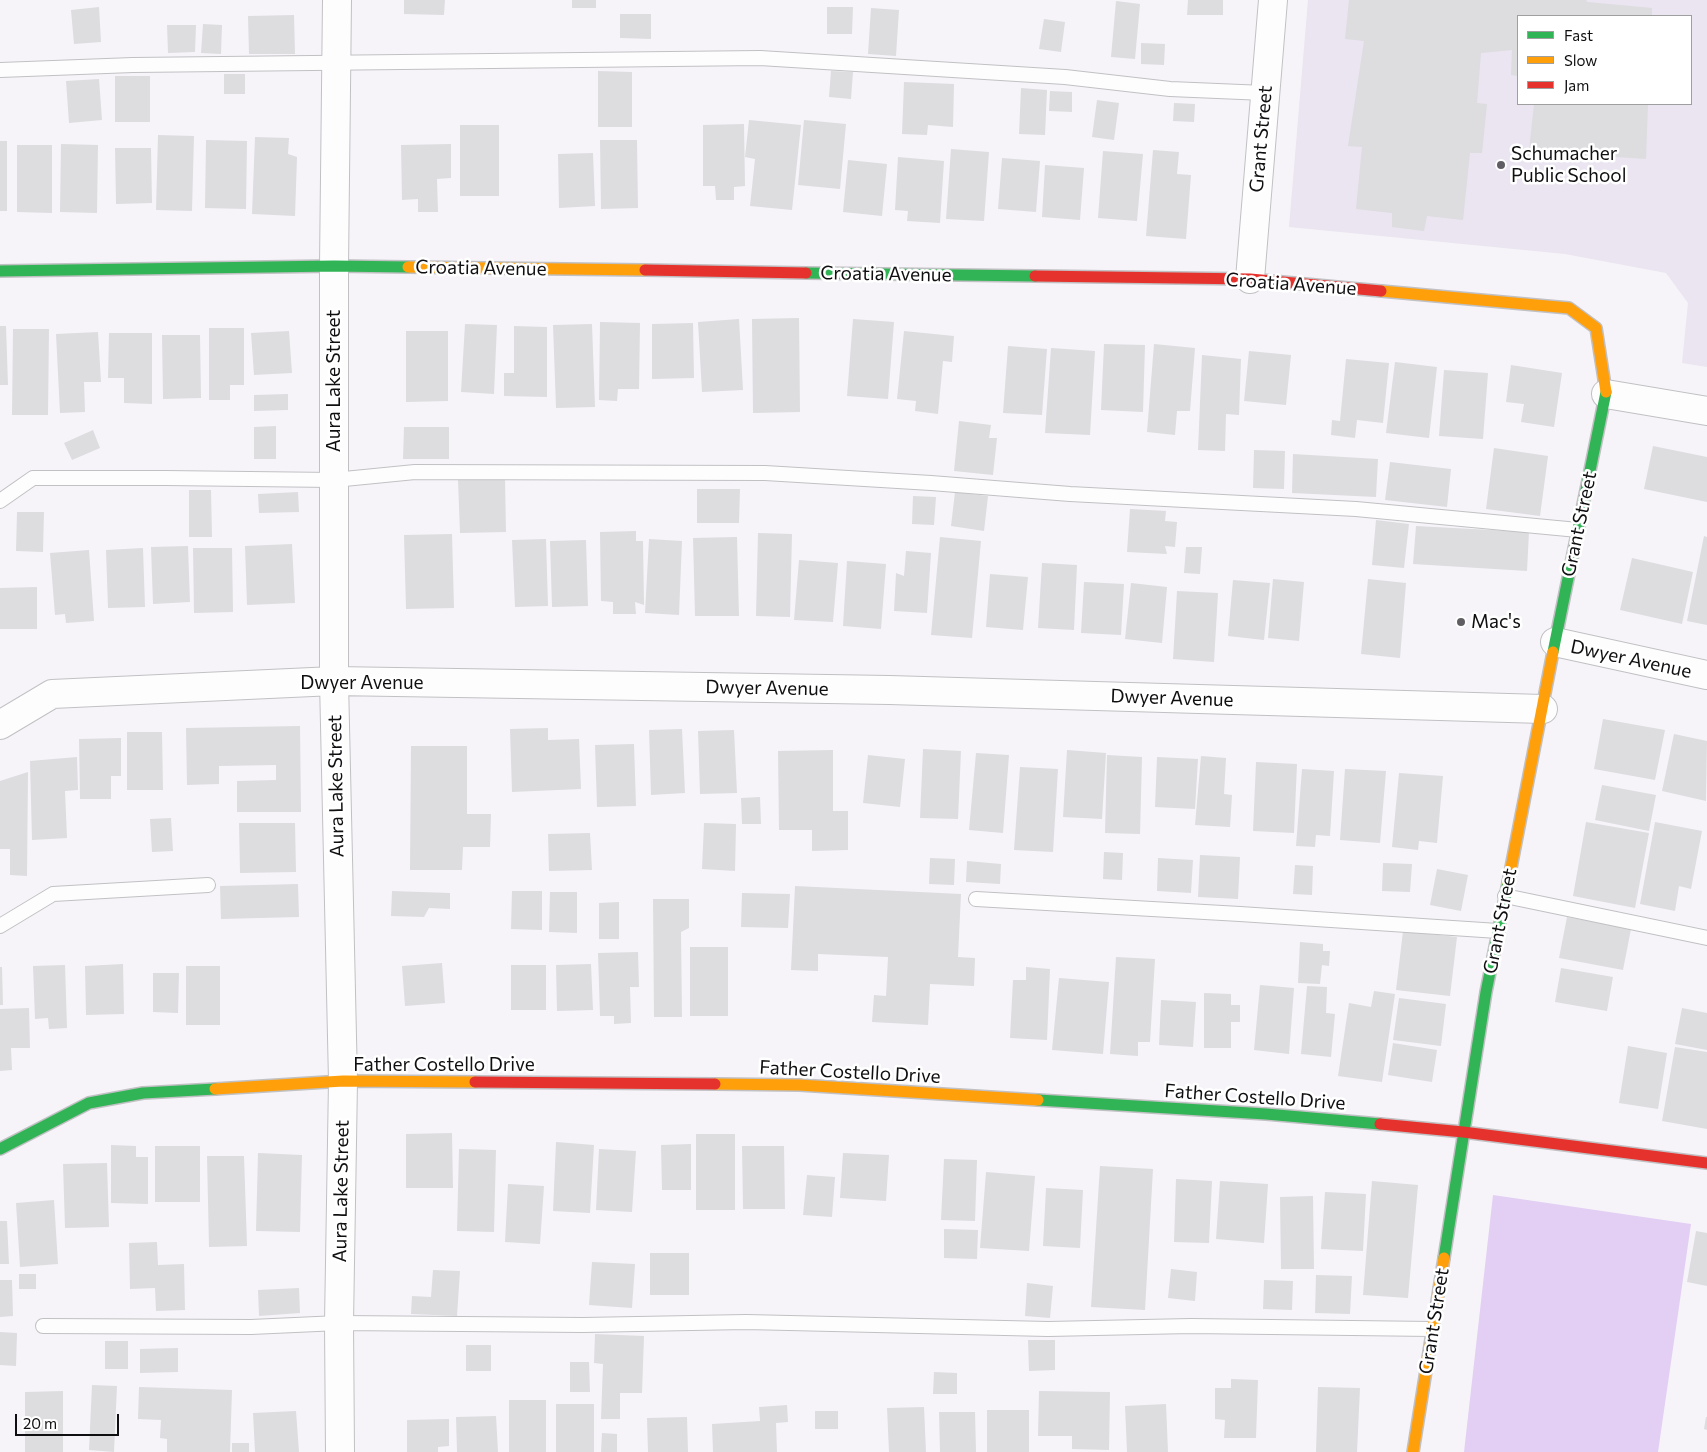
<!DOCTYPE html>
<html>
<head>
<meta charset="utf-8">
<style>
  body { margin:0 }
  #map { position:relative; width:1707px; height:1452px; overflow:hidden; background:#f6f4f9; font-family:Commissioner,sans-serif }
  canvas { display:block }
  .legend { position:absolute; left:1517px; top:15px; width:175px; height:90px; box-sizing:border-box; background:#fff; border:1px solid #9f9f9f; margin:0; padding:6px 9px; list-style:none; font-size:15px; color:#0f0e10 }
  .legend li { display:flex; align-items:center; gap:10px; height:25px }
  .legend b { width:25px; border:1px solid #9f9f9f }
  .scale { position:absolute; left:15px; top:1414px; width:104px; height:22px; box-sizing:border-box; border:2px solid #0f0e10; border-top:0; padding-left:6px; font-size:15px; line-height:18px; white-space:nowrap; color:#0f0e10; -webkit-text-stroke:4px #fff; paint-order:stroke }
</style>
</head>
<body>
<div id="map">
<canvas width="1707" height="1452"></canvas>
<ul class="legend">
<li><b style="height:6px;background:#30b455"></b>Fast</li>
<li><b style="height:6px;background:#ff9f0a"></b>Slow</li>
<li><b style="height:6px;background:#e5322d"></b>Jam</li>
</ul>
<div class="scale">20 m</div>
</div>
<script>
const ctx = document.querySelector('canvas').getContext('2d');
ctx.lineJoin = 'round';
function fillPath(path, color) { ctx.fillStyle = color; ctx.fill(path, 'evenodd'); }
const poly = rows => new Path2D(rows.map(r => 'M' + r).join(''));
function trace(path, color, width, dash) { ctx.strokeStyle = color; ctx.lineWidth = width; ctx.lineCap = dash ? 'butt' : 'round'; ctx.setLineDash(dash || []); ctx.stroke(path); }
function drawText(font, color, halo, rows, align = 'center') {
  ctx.font = font + ' Commissioner,sans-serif'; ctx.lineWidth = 5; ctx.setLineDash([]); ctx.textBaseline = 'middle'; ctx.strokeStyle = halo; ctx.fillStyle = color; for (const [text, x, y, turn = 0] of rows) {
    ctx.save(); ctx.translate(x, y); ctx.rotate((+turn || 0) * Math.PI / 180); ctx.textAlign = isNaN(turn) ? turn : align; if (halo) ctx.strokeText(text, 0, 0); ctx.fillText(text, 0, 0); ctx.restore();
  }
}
fillPath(poly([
  [1308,0,1707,0,1707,367,1682,363,1688,303,1666,273,1565,254,1289,227],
  [1518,16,1691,16,1691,104,1518,104]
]), '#eae5f0');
fillPath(poly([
  [1493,1195,1691,1224,1658,1452,1464,1452]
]), '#e2cff3');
fillPath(poly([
  [404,0,445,0,444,15,404,14],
  [572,0,596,0,596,8,572,8],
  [1188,0,1223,0,1223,15,1187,15],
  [1349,0,1586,0,1587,2,1652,8,1652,16,1518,16,1518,76,1511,75,1512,50,1481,53,1477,103,1487,104,1482,153,1470,153,1463,220,1427,216,1424,231,1392,227,1392,213,1356,209,1362,147,1348,146,1364,41,1345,39],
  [1116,1,1140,4,1135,59,1111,57],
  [99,7,101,42,74,44,71,10],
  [827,7,853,7,852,34,827,34],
  [871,8,899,10,896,56,868,54],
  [620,14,651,14,651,39,620,38],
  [294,15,295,54,249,54,248,16],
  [1044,19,1065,22,1061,52,1039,49],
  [203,24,222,25,221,54,201,53],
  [167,25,196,25,195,52,168,53],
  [1141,43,1165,44,1164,65,1141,64],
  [598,71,632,72,632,127,598,127],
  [831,71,853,72,851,99,829,97],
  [224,74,245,74,245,94,224,94],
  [115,76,150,76,150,122,115,122],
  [99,79,102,120,69,123,66,81],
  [904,82,954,84,953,127,928,125,927,135,902,134],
  [1021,88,1047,90,1045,135,1019,134],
  [1050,91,1072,92,1072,112,1049,111],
  [1097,100,1119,103,1114,140,1092,137],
  [1174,103,1195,104,1194,122,1173,121],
  [1534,104,1648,104,1646,159,1529,151],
  [749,120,801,125,792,210,750,206,755,159,745,157],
  [804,120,846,124,840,189,798,185],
  [744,124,745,186,734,187,734,200,716,200,715,186,703,186,703,125],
  [460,125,499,125,499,196,460,196],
  [158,135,194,136,192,211,156,210],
  [255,137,289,138,288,154,297,157,295,216,252,214],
  [206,140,247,141,246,209,205,208],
  [600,140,637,140,638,208,601,209],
  [0,141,7,141,7,211,0,211],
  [61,144,98,145,97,213,60,212],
  [451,144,451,178,437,179,438,212,418,212,418,199,402,200,401,145],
  [17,145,52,145,52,213,17,212],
  [115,148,151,148,152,203,116,204],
  [951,149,989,152,984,221,946,219],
  [1153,150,1179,152,1177,174,1191,175,1186,239,1146,236],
  [1103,151,1143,154,1137,221,1098,218],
  [593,153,595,206,559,208,558,154],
  [898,157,944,161,940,223,907,221,908,211,895,210],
  [1002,158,1040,161,1036,212,998,209],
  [848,160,887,164,882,216,843,212],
  [1045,165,1084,168,1080,220,1042,217],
  [799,318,800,412,753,413,752,319],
  [739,319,743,390,702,392,698,322],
  [853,319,894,322,888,399,847,396],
  [600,322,640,323,639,389,618,389,617,401,599,400],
  [693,323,694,378,652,379,652,324],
  [465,324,497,325,494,394,461,392],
  [592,324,595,407,556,408,553,325],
  [0,326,6,326,8,385,0,385],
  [514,326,547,327,547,397,504,396,504,373,514,373],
  [209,328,244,328,244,385,230,385,230,400,209,400],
  [13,329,49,329,48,415,12,415],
  [289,331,292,373,254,375,251,333],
  [406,331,448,331,448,401,406,402],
  [904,331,954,336,952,362,943,361,938,414,915,411,916,401,897,399],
  [98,332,101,382,84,382,85,412,60,413,56,334],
  [109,333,152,333,152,404,124,403,124,378,108,378],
  [162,335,200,335,201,398,163,399],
  [1104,344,1145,345,1143,412,1101,410],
  [1154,344,1195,348,1190,411,1177,411,1175,435,1147,432],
  [1008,346,1047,349,1042,415,1003,413],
  [1051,348,1095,351,1090,435,1045,433],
  [1249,351,1291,355,1286,405,1244,401],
  [1202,355,1241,359,1239,415,1226,414,1225,451,1198,450],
  [1346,359,1389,363,1383,423,1357,420,1355,438,1331,435,1332,420,1340,421],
  [1395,362,1437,367,1429,438,1386,433],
  [1511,365,1562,373,1554,427,1521,422,1524,404,1506,402],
  [1444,370,1488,373,1483,439,1439,436],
  [288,394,288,410,254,411,254,395],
  [959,421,991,425,989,438,997,438,993,475,954,471],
  [276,426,276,459,254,459,254,427],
  [404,427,449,427,449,459,403,459],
  [93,430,100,448,72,460,64,443],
  [1653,446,1707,457,1707,502,1644,489],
  [1494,448,1548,456,1540,516,1486,509],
  [1254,450,1285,451,1284,489,1253,488],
  [1293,454,1378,459,1376,497,1292,493],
  [1390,462,1451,469,1447,507,1385,500],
  [505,479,506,532,460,533,458,480],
  [697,489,740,489,739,523,697,523],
  [189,490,211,490,212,537,189,537],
  [298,492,299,512,259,513,258,494],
  [955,492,988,496,984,531,951,526],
  [913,496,936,497,934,525,912,524],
  [1130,509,1166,511,1165,521,1177,522,1175,547,1165,546,1167,554,1127,552],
  [17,512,44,512,43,552,16,551],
  [1376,520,1409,524,1404,568,1372,565],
  [1416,526,1529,532,1527,571,1413,564],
  [636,531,636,541,643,541,644,605,635,602,636,614,613,614,613,602,601,601,600,532],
  [758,533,792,534,790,617,756,616],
  [452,534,454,608,406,609,404,535],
  [1704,536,1707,537,1707,625,1687,621],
  [737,537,739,616,695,616,693,538],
  [940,537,981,541,972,638,931,635],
  [546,539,548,606,515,607,512,540],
  [649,539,682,541,679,615,645,613],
  [586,540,588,606,552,607,550,541],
  [292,544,295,603,247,605,245,546],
  [188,546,190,602,153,604,151,547],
  [1186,547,1202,547,1200,574,1184,573],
  [143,548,145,607,108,608,106,550],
  [193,548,232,548,233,612,194,613],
  [89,550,94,621,66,623,65,614,55,615,50,553],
  [906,551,931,553,927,613,894,611,896,573,904,576],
  [1632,558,1693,572,1682,624,1620,610],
  [799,560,838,563,833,622,794,620],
  [847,561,886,564,881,629,843,626],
  [1042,563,1077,565,1074,630,1038,628],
  [990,574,1028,577,1023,630,986,627],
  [1273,579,1304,582,1299,641,1268,638],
  [1368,579,1406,583,1400,658,1361,654],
  [1233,580,1270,583,1264,640,1228,636],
  [1084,582,1124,584,1121,635,1081,633],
  [1131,583,1167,587,1162,643,1125,639],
  [37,587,37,629,0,629,0,588],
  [1177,591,1218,593,1214,662,1173,659],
  [1603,719,1665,730,1655,780,1594,769],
  [300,726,301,812,237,812,237,781,276,780,276,765,219,766,219,784,187,785,186,728],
  [548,728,548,740,579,739,581,789,512,792,510,729],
  [682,729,685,793,651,795,649,730],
  [734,730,737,793,700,794,698,731],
  [127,732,162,732,163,790,127,790],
  [1674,734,1707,741,1706,801,1662,791],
  [121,738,121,776,111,776,111,799,80,799,79,739],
  [634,744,636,806,597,807,595,745],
  [411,746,467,746,467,814,491,814,490,847,463,847,462,870,410,870],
  [923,749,961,751,958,819,920,818],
  [833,750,833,811,848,811,848,850,812,851,812,830,779,830,778,751],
  [1067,750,1106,753,1102,819,1063,817],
  [976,753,1009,755,1003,833,969,830],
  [868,755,905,759,900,807,863,803],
  [1107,755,1142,757,1140,834,1105,833],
  [1201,756,1226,758,1224,794,1232,795,1230,827,1195,825],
  [77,757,78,790,65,791,67,838,32,840,30,761],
  [1157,757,1198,759,1195,809,1155,807],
  [1256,762,1297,764,1294,833,1253,831],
  [1020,767,1058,769,1053,852,1014,850],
  [1302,769,1334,771,1330,836,1316,835,1315,847,1296,846],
  [1345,769,1386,771,1380,843,1340,840],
  [28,772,27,876,10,875,10,849,0,849,0,781],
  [1399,773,1443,776,1437,843,1419,841,1418,850,1392,847],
  [1602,785,1656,795,1649,831,1595,820],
  [760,797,761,824,742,824,741,798],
  [171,818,173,851,152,852,150,819],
  [1586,822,1649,833,1635,908,1573,896],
  [1655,822,1702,831,1691,889,1679,886,1675,911,1640,904],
  [239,823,295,823,296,872,240,873],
  [704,823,736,824,735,871,702,869],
  [590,833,592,870,549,871,548,834],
  [1104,852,1123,853,1122,880,1103,879],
  [1200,855,1240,857,1238,899,1198,897],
  [930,858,955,859,954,885,929,884],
  [1158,858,1193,860,1191,893,1157,891],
  [967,861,1001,864,1000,884,966,882],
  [1383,863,1412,864,1410,892,1382,891],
  [1295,865,1313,866,1312,895,1293,894],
  [1437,869,1468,875,1461,911,1430,905],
  [298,884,299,917,221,919,220,886],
  [795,886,961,894,958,957,975,958,974,986,930,984,928,1025,872,1022,874,995,886,996,888,957,818,954,818,971,791,970],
  [392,891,450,893,450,909,429,908,424,917,391,916],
  [512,891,542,891,542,930,511,929],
  [550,892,577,892,577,933,549,932],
  [742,893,790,894,788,928,741,927],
  [653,899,689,899,689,928,681,932,682,1017,654,1017],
  [619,902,619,939,599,939,599,903],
  [1567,917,1631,929,1623,970,1559,958],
  [1403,931,1457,937,1450,996,1396,990],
  [1300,942,1323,944,1323,951,1330,951,1329,966,1322,965,1320,984,1298,983],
  [690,947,728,947,728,1016,690,1016],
  [638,952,639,987,630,987,631,1023,614,1024,614,1016,600,1016,598,953],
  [1116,957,1155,959,1150,1042,1138,1042,1138,1056,1110,1054],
  [442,963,445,1003,405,1006,402,966],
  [123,964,124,1014,86,1015,85,966],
  [591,964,593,1010,557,1011,556,965],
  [65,965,67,1028,49,1029,48,1018,35,1019,33,966],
  [511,965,546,965,546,1010,511,1010],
  [186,966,220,966,220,1025,186,1025],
  [0,967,2,967,3,1005,0,1005],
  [1026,967,1050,969,1047,1040,1010,1038,1013,980,1026,980],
  [1561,968,1613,977,1607,1011,1555,1002],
  [153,973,179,973,178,1013,153,1012],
  [1059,978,1109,982,1103,1054,1052,1050],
  [1260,985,1294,988,1289,1054,1254,1050],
  [1307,986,1327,987,1326,1013,1335,1014,1331,1057,1301,1054],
  [1374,991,1395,994,1382,1082,1338,1076,1349,1003,1371,1007],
  [1204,993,1231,994,1231,1005,1240,1005,1240,1022,1231,1022,1231,1048,1204,1048],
  [1399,998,1446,1004,1441,1046,1393,1040],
  [1161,1000,1196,1002,1193,1047,1159,1045],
  [29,1008,30,1048,11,1048,12,1070,0,1071,0,1009],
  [1682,1008,1707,1013,1707,1050,1675,1044],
  [1393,1043,1437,1050,1432,1082,1388,1075],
  [1628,1046,1667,1053,1658,1109,1619,1103],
  [1675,1047,1707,1052,1707,1129,1662,1121],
  [452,1133,453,1188,406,1188,406,1134],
  [696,1134,735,1134,735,1210,696,1210],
  [556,1142,594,1145,590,1213,553,1211],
  [691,1144,691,1190,662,1190,661,1145],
  [111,1145,136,1146,136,1157,148,1157,148,1204,111,1203],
  [155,1146,200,1146,200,1202,155,1202],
  [742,1146,784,1146,785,1209,743,1209],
  [459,1149,496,1150,494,1232,457,1231],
  [599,1149,636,1151,632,1212,596,1210],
  [258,1153,302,1155,300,1232,256,1231],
  [843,1153,889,1155,886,1201,840,1198],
  [207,1156,244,1156,247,1246,209,1247],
  [944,1159,977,1160,975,1221,941,1220],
  [107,1163,109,1227,65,1228,63,1164],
  [1100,1166,1153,1169,1145,1310,1091,1307],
  [986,1172,1035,1176,1029,1251,980,1248],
  [807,1175,835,1177,832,1217,803,1215],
  [1176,1179,1212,1181,1209,1243,1174,1242],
  [1220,1181,1268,1184,1264,1243,1216,1239],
  [1372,1181,1418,1185,1408,1298,1363,1295],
  [508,1184,544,1186,540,1244,505,1242],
  [1046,1188,1083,1190,1080,1248,1043,1246],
  [1325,1192,1366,1194,1363,1251,1321,1249],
  [1313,1196,1314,1269,1281,1269,1280,1197],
  [54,1200,58,1264,20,1267,16,1203],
  [0,1221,7,1221,9,1264,0,1264],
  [944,1229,978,1230,977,1259,944,1258],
  [1696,1231,1707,1233,1707,1286,1687,1282],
  [157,1242,158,1265,184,1264,185,1310,156,1311,155,1288,130,1289,129,1243],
  [650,1253,689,1253,689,1295,650,1295],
  [592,1262,635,1264,632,1308,589,1305],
  [1171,1269,1197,1272,1195,1301,1168,1298],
  [433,1270,460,1271,457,1316,411,1314,412,1296,431,1297],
  [19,1274,36,1274,36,1289,19,1289],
  [1316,1275,1352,1276,1350,1314,1315,1313],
  [0,1280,12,1280,13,1316,0,1317],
  [1264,1280,1293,1281,1292,1310,1263,1309],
  [1027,1283,1053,1286,1050,1318,1025,1316],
  [299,1288,300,1313,259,1316,258,1290],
  [0,1332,17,1333,16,1366,0,1365],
  [595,1334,644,1336,642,1393,620,1393,620,1419,601,1419,603,1364,594,1363],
  [1028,1340,1055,1340,1055,1370,1029,1371],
  [105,1341,128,1341,128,1369,105,1369],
  [466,1345,491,1345,491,1371,466,1371],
  [178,1348,178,1372,140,1373,140,1349],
  [570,1362,589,1362,590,1392,570,1392],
  [934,1372,957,1373,957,1394,933,1394],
  [1231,1379,1258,1380,1256,1438,1224,1438,1225,1420,1215,1419,1215,1388,1231,1388],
  [92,1385,117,1386,114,1452,89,1450],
  [139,1387,232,1390,230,1452,167,1452,167,1439,160,1438,161,1420,138,1419],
  [1318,1387,1360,1388,1357,1452,1316,1452],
  [63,1391,63,1452,25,1452,25,1392],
  [1039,1391,1110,1392,1109,1450,1072,1449,1072,1436,1038,1436],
  [509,1400,546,1400,546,1452,509,1452],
  [556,1404,594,1404,594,1452,556,1452],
  [1166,1404,1168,1452,1127,1452,1125,1406],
  [787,1405,788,1422,776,1423,777,1452,713,1452,712,1424,760,1421,759,1407],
  [924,1407,926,1452,889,1452,887,1408],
  [987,1410,1029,1410,1029,1452,987,1452],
  [296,1411,299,1452,255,1452,253,1413],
  [815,1411,838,1411,838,1429,815,1429],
  [939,1412,975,1412,976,1452,940,1452],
  [496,1416,498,1452,457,1452,456,1417],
  [687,1417,688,1452,648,1452,647,1418],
  [1706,1417,1707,1417,1707,1430,1704,1429],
  [449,1419,449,1446,438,1447,438,1452,407,1452,407,1420],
  [602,1433,617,1434,617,1452,601,1452],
  [232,1443,249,1443,249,1452,232,1452]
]), '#dddcdf');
const lane = poly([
  [0,70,133,65,760,58,1065,77,1170,89,1265,93],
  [0,501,33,478,165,478,334,480,415,472,765,473,931,483,1070,494,1356,509,1578,530],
  [1505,896,1707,938],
  [976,899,1240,914,1498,931],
  [0,926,53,894,208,885],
  [43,1326,251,1327,339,1323,583,1325,746,1322,1048,1329,1191,1326,1432,1329]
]);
const street = poly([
  [337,0,334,266,334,681,343,1081,339,1323,340,1452],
  [1250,279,1273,0],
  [1606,394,1707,411],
  [1555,642,1707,675],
  [0,725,52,694,334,681,889,690,1543,709]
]);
const fast = poly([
  [0,271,334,266,408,267],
  [806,273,1035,276],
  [1553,652,1606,392],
  [1038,1100,1266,1114,1380,1124],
  [0,1149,89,1103,143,1093,215,1089],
  [1444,1258,1486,992,1508,883]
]);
const slow = poly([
  [408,267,645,270],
  [1381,291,1569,308,1596,328,1606,392],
  [1508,883,1553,652],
  [715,1084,799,1085,1038,1100],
  [215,1089,343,1081,475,1082],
  [1413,1452,1444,1258]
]);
const jam = poly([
  [645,270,806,273],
  [1035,276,1250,279,1381,291],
  [475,1082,715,1084],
  [1380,1124,1463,1132,1707,1163]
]);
trace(lane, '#c1c0c3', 16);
trace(street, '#c1c0c3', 30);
trace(fast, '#c1c0c3', 14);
trace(slow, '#c1c0c3', 14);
trace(jam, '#c1c0c3', 14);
trace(lane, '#fefdfe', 14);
trace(street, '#fefdfe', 28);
trace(fast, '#30b455', 11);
trace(slow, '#ff9f0a', 11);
trace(jam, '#e5322d', 11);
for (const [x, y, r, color] of [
  [1501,165,5,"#605e62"],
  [1461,622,5,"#605e62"]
]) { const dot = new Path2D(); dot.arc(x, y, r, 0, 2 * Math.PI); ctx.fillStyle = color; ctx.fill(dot); trace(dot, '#fff', 2); }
drawText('19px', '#0f0e10', '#fff', [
  ["Grant Street",1261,139,-85],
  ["Croatia Avenue",481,268,1],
  ["Croatia Avenue",886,274,1],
  ["Croatia Avenue",1291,284,4],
  ["Aura Lake Street",334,381,-90],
  ["Grant Street",1579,524,-78],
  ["Dwyer Avenue",1631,659,12],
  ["Dwyer Avenue",362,683],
  ["Dwyer Avenue",767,688,1],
  ["Dwyer Avenue",1172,698,2],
  ["Aura Lake Street",336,786,-91],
  ["Grant Street",1500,921,-79],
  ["Father Costello Drive",444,1065],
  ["Father Costello Drive",850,1072,3],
  ["Father Costello Drive",1255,1097,4],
  ["Aura Lake Street",341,1191,-89],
  ["Grant Street",1434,1321,-81]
]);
drawText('19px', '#0f0e10', '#fff', [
  ["Schumacher",1511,154],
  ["Public School",1511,176],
  ["Mac's",1471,622]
], 'left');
</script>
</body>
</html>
